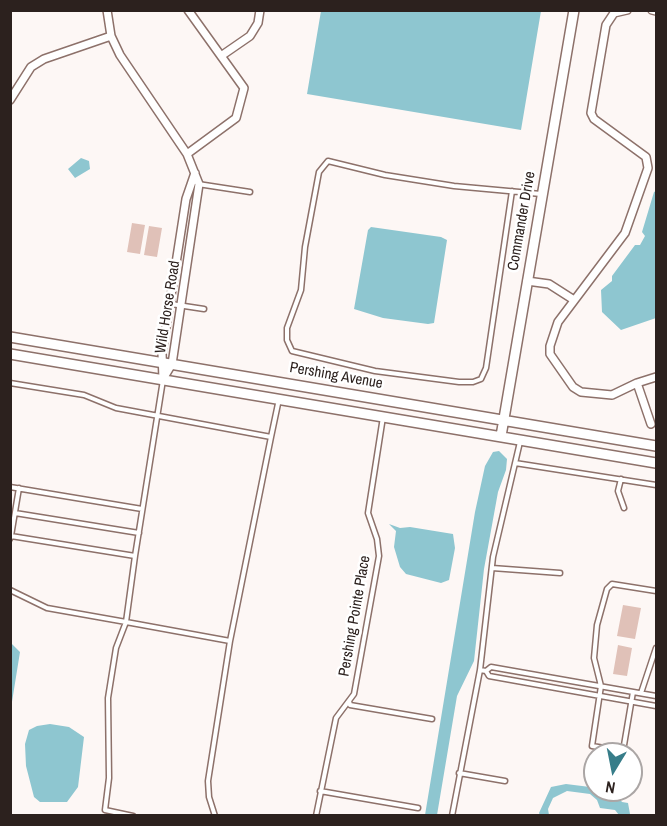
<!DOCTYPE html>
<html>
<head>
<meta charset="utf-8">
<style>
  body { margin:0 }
  #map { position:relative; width:667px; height:826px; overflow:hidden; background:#fdf7f5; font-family:"Archivo Narrow",sans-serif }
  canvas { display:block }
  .frame { position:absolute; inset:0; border:12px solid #2c211e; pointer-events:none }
  .north { position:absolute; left:583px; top:742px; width:60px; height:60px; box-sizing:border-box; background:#fff; border:2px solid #aba6a5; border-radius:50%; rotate:190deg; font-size:16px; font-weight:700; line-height:24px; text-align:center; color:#2c211e }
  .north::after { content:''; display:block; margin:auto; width:21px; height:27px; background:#377d89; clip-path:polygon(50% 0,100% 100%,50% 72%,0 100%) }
</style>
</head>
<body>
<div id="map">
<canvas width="667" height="826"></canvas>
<div class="frame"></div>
<div class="north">N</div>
</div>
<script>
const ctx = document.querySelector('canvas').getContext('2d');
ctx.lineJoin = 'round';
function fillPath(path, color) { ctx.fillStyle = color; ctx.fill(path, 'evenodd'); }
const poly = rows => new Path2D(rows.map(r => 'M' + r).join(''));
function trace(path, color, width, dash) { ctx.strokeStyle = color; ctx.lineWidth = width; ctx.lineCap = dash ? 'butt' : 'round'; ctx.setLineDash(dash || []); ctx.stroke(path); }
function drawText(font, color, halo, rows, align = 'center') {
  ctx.font = font + ' "Archivo Narrow",sans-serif'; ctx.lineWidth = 5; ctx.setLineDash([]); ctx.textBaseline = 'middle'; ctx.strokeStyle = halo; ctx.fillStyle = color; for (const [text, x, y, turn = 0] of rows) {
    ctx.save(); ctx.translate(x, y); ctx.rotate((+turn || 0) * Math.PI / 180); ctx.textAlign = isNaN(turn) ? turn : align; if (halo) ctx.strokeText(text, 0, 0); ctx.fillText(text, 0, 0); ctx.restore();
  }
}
fillPath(poly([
  [132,223,145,225,140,254,127,252],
  [149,226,162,228,157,257,144,255],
  [623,605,641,608,635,639,617,636],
  [618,645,632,648,627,676,613,674]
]), '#e0c1b8');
fillPath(poly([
  [321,11,541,11,521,130,307,94],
  [81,158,89,161,90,169,75,178,68,169],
  [656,191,656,318,621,330,602,312,601,290,612,281,612,276,635,245,640,245,645,236,642,232,654,192],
  [371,227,441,237,447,240,434,323,428,324,383,318,354,309,368,230],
  [499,451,507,459,506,470,498,492,484,569,474,661,457,696,437,815,425,815,475,512,485,466,493,452],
  [389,524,400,528,410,527,453,534,455,548,449,580,441,583,406,574,400,567,394,547,396,531],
  [11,643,20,652,11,708,10,643],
  [50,724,69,727,84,737,78,787,67,802,40,802,34,797,26,766,25,744,29,730,37,726],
  [566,784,590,787,606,799,619,798,622,802,628,803,630,814,619,815,615,810,600,808,597,800,590,794,567,791,553,798,548,809,549,815,540,815,539,813,551,787]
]), '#8ec6d0');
const service = poly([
  [198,184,250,192],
  [512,191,486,368,481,379,473,382,459,382,375,371,292,351,287,340,287,328,301,290,305,247,319,172,328,161,385,175,454,186,541,194],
  [171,304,204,309],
  [10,383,84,395,116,408,271,437,279,399],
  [515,463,656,485],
  [621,479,618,491,624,508],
  [10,487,142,509],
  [15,513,139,533],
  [11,536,19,488],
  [10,539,11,536,135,556,163,380],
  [135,556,126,622,230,641,271,437],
  [492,568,560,573],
  [10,590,47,608,126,622,116,648,108,698,109,778,105,810,133,816],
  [480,670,486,671,489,676,656,706],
  [486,671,491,667,656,696],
  [633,692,623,751,592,746,601,686,594,658,597,625,607,589,612,584,656,591],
  [641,693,656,648],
  [349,701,350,705,432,719],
  [459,773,505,781],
  [320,791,418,808],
  [215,816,209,797,208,781,230,641],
  [316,816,336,718,354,694,379,556,377,539,368,513,383,417],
  [452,816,480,670,493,557,520,442]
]);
const minor = poly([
  [107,10,111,36,120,55,187,154,199,184,172,364,163,379],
  [627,10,614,13,606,25,591,113,594,119,646,157,648,168,625,233,558,322,550,346,550,354,573,387,581,392,612,395,637,383,656,377],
  [652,10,656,11],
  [221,56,250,36,258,23,260,10],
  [10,100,31,67,44,59,111,36],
  [187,154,236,118,244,88,188,10],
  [527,281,549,284,574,300],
  [163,379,162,353,186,199,195,173],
  [637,383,651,424]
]);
const tertiary = poly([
  [10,337,656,446],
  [10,354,656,463],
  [501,436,574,10]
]);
trace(service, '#8d716a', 7);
trace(minor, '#8d716a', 10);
trace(tertiary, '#8d716a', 12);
trace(service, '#fff', 4);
trace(minor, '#fff', 7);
trace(tertiary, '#fff', 9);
drawText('15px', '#2c211e', '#fff', [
  ["Commander Drive",522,221,-80],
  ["Wild Horse Road",168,307,-81],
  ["Pershing Avenue",336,376,10],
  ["Pershing Pointe Place",355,616,-80]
]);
</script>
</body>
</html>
